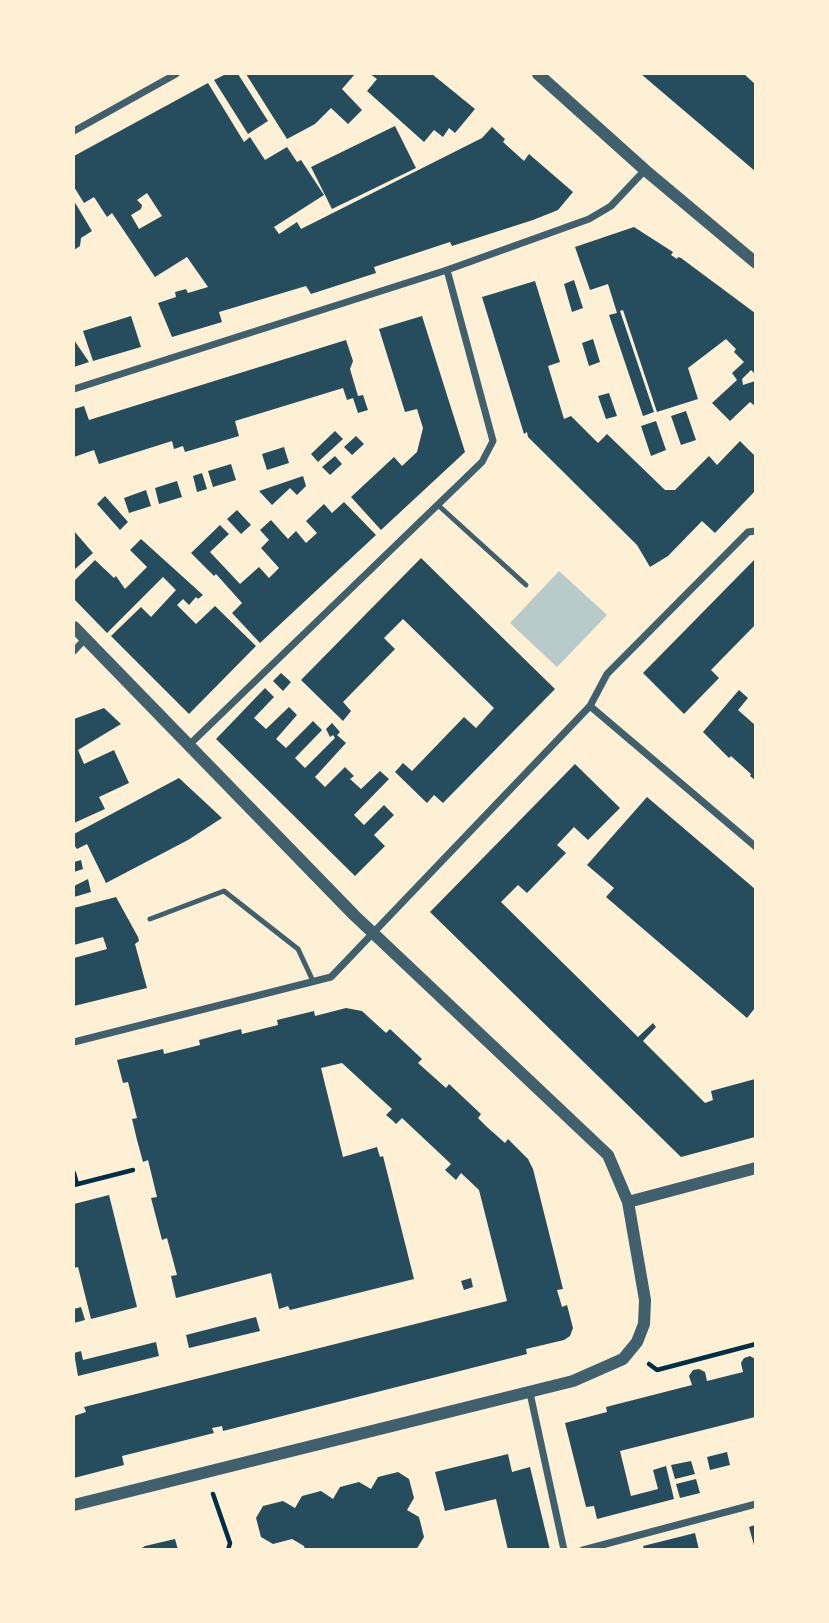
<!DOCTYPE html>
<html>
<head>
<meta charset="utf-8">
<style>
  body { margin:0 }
  #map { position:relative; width:829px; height:1623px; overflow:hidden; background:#fdf0d5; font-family:"Archivo Narrow",sans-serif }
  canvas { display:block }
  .frame { position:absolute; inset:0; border:75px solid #fdf0d5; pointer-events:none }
</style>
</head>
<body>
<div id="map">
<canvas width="829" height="1623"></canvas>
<div class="frame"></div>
</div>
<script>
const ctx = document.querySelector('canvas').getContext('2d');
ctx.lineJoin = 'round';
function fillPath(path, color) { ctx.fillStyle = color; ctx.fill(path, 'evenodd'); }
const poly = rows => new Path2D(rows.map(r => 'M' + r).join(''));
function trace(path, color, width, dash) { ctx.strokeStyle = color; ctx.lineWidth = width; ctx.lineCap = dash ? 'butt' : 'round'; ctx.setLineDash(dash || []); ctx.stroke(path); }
fillPath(poly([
  [559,571,607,615,557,667,510,623]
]), '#b9caca');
fillPath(poly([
  [226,74,238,74,268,121,248,134,214,80],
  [246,74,355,74,342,89,362,110,348,124,331,108,315,124,287,139],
  [370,74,432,74,475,109,455,133,449,128,443,137,434,130,424,142,367,91,377,79],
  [641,74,744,74,755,84,755,171],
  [208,83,244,142,250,137,265,160,287,147,297,162,301,160,324,195,274,227,279,234,297,222,301,229,482,138,492,127,505,139,503,142,524,161,529,154,573,192,558,210,533,220,452,246,450,242,374,267,376,273,311,294,306,286,219,312,222,322,172,337,158,303,176,297,175,292,186,289,188,293,208,287,187,257,155,277,112,213,107,217,94,197,84,203,74,187,74,156],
  [147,193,162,216,139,229,131,215,141,209,142,205,137,200],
  [395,126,416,168,332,209,311,167],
  [74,201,92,231,81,238,80,246,74,250],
  [634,227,673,252,671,255,677,259,678,257,681,258,755,313,755,374,751,370,742,379,743,385,755,381,755,406,750,402,730,421,712,403,737,380,732,373,744,362,734,352,736,349,726,339,688,368,698,399,657,412,623,310,620,311,654,412,643,416,609,315,617,313,608,284,590,290,575,247],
  [574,280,583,308,572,312,564,284],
  [535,281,560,362,548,366,564,419,571,416,598,443,607,434,665,490,675,490,709,456,717,465,740,441,755,456,755,491,715,533,702,521,668,556,650,567,637,545,528,437,527,432,524,434,482,297],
  [131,316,141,347,93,361,83,331],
  [422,316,465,452,381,530,351,497,394,457,402,466,417,452,423,428,417,409,405,412,379,329],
  [593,339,600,362,589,366,582,343],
  [74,340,89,362,74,367],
  [346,340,353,361,350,369,358,396,363,395,368,410,358,413,353,398,347,400,343,388,235,421,239,436,185,452,183,446,174,449,172,441,99,464,94,450,74,457,74,409,84,406,89,420],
  [609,393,617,416,606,419,598,396],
  [686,411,696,440,681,445,671,416],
  [656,421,666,450,651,456,641,426],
  [335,431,343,439,318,462,311,454],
  [356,436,364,444,352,455,344,447],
  [284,447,289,463,267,470,262,454],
  [335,456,342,464,330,475,322,467],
  [231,464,236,480,213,487,208,471],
  [202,473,207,489,197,492,193,476],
  [303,476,306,486,297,495,290,488,272,505,259,491],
  [177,481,182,497,159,504,155,488],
  [146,490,151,506,129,513,124,498],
  [105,496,128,522,120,530,97,504],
  [344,502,376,535,260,643,232,613,242,603,216,574,214,576,191,553,220,525,229,534,210,552,240,584,259,567,269,578,279,568,261,548,269,540,260,530,271,520,288,539,296,531,306,543,317,533,306,521,324,504,332,513],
  [237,510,251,525,241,534,227,519],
  [74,531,93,553,74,570],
  [141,539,203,595,198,599,196,597,189,605,183,599,177,605,196,624,215,606,256,646,189,714,111,636,141,607,151,617,176,590,163,577,107,633,74,599,74,581,95,560,114,578,116,576,125,589,147,567,130,550],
  [421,558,555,689,443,803,434,795,427,803,395,772,403,763,412,771,464,717,476,728,494,708,403,619,384,638,395,649,343,702,351,711,343,721,301,680],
  [755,559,755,625,711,670,719,678,684,714,643,673],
  [281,673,291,682,283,691,273,681],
  [265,688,274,697,254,718,266,729,289,707,297,715,276,739,286,748,313,721,322,730,295,758,305,768,335,738,333,735,330,737,326,729,332,723,340,732,337,735,346,743,315,777,325,787,345,767,354,776,350,779,361,789,380,771,389,779,354,815,364,825,384,805,394,815,374,835,385,846,355,876,216,739],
  [739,690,748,698,738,710,755,725,755,780,750,776,751,774,731,756,729,758,703,732],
  [104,708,121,724,78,750,84,764,114,750,129,783,99,797,105,809,74,823,74,719],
  [575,764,620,808,588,840,574,827,557,845,566,853,527,893,518,885,501,902,638,1037,653,1023,656,1027,643,1041,705,1103,713,1100,711,1091,755,1079,755,1137,681,1157,430,912],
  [179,778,222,818,188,840,106,883,87,844,77,849,74,845,74,834],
  [647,797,755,889,755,1008,747,1018,606,897,614,888,587,865],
  [81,860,83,869,74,872,74,862],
  [88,879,91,892,74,897,74,886],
  [116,897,138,937,139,941,135,944,147,988,74,1006,74,958,107,949,103,937,74,945,74,908],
  [346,1008,362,1011,386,1033,390,1029,422,1059,418,1063,446,1088,449,1084,481,1114,478,1118,487,1127,505,1143,508,1139,528,1159,533,1169,563,1289,557,1290,562,1307,567,1305,573,1328,570,1336,564,1340,526,1349,527,1354,223,1431,222,1426,212,1428,214,1433,122,1456,124,1465,74,1478,74,1416,86,1412,84,1407,507,1301,479,1190,461,1173,456,1180,445,1170,451,1164,402,1118,396,1124,392,1120,386,1115,392,1109,342,1063,321,1068,343,1157,377,1147,380,1157,383,1156,414,1279,290,1310,288,1306,279,1309,271,1273,176,1298,171,1276,177,1275,167,1238,162,1240,151,1198,157,1197,148,1160,143,1162,137,1140,132,1119,137,1118,128,1082,123,1083,117,1060,163,1049,164,1054,200,1045,199,1040,241,1029,242,1034,278,1025,277,1020,314,1011,315,1016],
  [109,1195,137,1307,91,1319,78,1267,74,1268,74,1204],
  [471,1278,473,1287,464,1290,461,1281],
  [81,1307,85,1320,74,1323,74,1309],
  [256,1317,260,1331,189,1348,186,1335],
  [156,1342,159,1356,78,1376,74,1353,81,1351,83,1360],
  [750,1356,755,1359,755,1417,620,1451,631,1496,658,1489,653,1470,666,1466,674,1499,597,1519,594,1506,586,1507,565,1423,607,1412,606,1407,692,1385,689,1376,693,1370,699,1369,705,1372,707,1381,743,1372,741,1363,744,1358],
  [727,1452,730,1465,710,1470,707,1457],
  [508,1454,512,1472,530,1467,550,1550,508,1550,496,1499,445,1511,435,1472],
  [691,1461,695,1474,675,1479,671,1465],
  [398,1472,409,1479,414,1498,407,1510,419,1517,424,1537,416,1550,305,1550,304,1546,292,1539,273,1544,261,1537,256,1518,263,1506,283,1501,295,1508,302,1496,321,1491,333,1499,340,1487,359,1482,371,1489,378,1477],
  [696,1479,700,1493,680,1498,676,1484],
  [755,1525,755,1549,749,1527],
  [695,1533,699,1550,644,1550,643,1546],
  [175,1539,178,1550,139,1550,145,1546]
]), '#264d5e');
trace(poly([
  [74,1173,77,1184],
  [74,1185,133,1170],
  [649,1364,657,1370,756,1344],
  [213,1494,230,1543,228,1550]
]), '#003049', 4.5);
trace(poly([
  [439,506,526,585],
  [150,919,224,891,298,949,313,981]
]), '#3f606c', 5);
trace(poly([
  [74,131,176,74],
  [74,389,447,270,589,219,611,206,645,170],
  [756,531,748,532,607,674,590,706,756,847],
  [74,651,85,639],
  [189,745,482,462,493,441,447,270],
  [74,1042,331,977,590,706],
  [530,1393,564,1550],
  [583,1550,756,1504]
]), '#3f606c', 7);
trace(poly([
  [538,74,645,170,756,263],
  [74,627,354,915,608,1155,628,1202,645,1300,644,1324,637,1342,623,1359,573,1381,74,1505],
  [628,1202,756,1168]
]), '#3f606c', 12);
</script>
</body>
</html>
